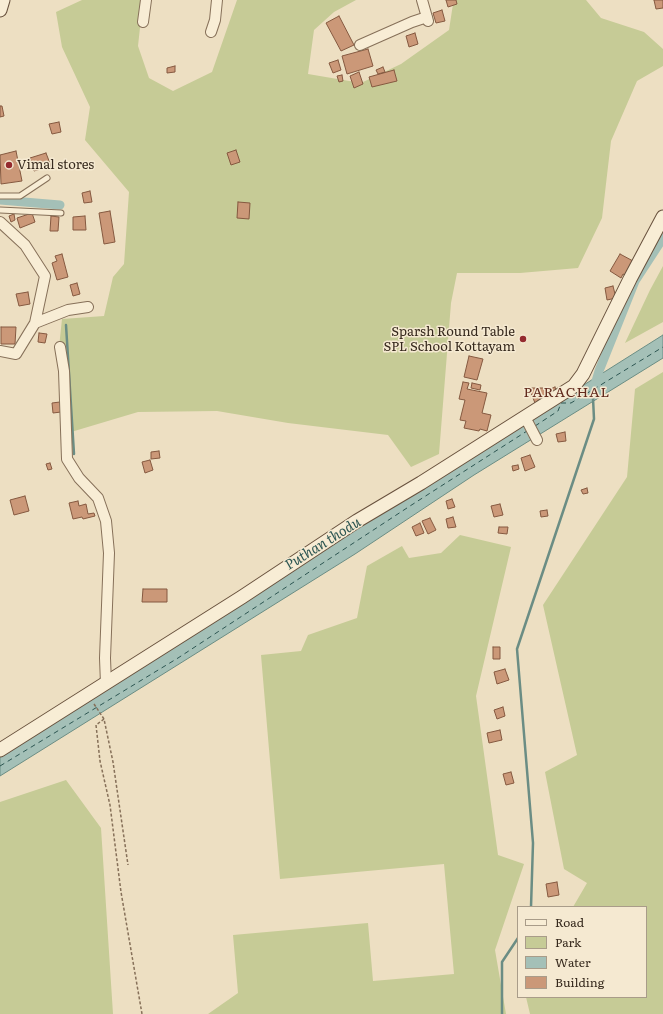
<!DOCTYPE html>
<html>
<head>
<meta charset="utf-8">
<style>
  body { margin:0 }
  #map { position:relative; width:663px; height:1014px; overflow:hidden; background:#eddfc2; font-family:Literata,serif }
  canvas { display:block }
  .legend { position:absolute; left:517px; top:906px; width:130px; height:92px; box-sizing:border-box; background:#f5e9d1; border:1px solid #a99c89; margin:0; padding:5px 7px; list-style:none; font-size:12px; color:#36291d }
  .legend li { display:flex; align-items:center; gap:8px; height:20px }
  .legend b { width:20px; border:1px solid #a99c89 }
</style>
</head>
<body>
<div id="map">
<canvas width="663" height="1014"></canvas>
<ul class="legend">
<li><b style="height:5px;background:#f8edd5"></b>Road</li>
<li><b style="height:11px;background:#c6cb96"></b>Park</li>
<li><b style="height:11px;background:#a4c0b7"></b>Water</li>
<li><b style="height:11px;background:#cb9878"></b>Building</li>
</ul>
</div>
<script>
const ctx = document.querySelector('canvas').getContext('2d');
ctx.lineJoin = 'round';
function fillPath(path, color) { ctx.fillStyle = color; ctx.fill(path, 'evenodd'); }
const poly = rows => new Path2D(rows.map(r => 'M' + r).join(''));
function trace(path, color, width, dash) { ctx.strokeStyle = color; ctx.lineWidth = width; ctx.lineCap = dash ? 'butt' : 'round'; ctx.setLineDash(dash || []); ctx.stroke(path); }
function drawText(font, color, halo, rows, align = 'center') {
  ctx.font = font + ' Literata,serif'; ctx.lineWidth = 3; ctx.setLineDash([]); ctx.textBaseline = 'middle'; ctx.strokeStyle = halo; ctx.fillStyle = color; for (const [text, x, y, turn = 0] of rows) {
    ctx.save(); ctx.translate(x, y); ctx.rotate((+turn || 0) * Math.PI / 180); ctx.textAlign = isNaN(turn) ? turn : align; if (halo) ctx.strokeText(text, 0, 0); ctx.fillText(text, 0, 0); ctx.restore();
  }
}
fillPath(poly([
  [82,0,143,0,138,46,149,78,173,91,212,72,237,0,356,0,334,12,314,30,308,74,361,83,401,64,449,30,453,4,452,0,586,0,601,18,644,32,663,49,663,66,637,81,611,141,602,218,578,268,520,273,457,273,451,303,439,454,411,467,388,435,288,423,217,411,138,412,61,435,58,357,62,319,104,316,113,277,124,264,129,192,85,140,90,107,62,47,56,12],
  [663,266,663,322,625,343,650,290],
  [663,372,663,1014,530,1014,526,997,646,997,646,907,573,907,587,883,564,869,545,772,577,755,543,605,627,477,635,389],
  [460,535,511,547,476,696,498,855,524,864,495,950,506,1014,208,1014,238,993,233,935,368,923,373,981,454,974,444,864,280,879,261,655,301,651,308,635,357,618,367,566,402,546,409,558,441,553],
  [66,780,101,828,113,1014,0,1014,0,802]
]), '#c6cb96');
const water = poly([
  [663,335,663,358,474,475,355,554,0,776,0,753,663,335]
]);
fillPath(water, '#a4c0b7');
trace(water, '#6b8d84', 1);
trace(poly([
  [66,325,74,454],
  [531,907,533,843,517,649,594,419,593,398],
  [502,1014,502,962,518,938]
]), '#6b8d84', 2.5);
trace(poly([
  [0,200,60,205],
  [594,388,599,371,635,281,663,238]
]), '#a4c0b7', 9);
trace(poly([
  [535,426,558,411,561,403,571,403,663,347],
  [0,766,178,658,410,506,527,431]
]), '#2d5652', 1, [5, 4]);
const building = poly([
  [446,0,456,0,457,4,448,7,446,0],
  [654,0,663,0,663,8,656,9,654,0],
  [442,10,445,21,436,23,433,13,442,10],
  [339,16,354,45,341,51,326,23,339,16],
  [415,33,418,44,409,47,406,36,415,33],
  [368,49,373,66,347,74,342,56,368,49],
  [338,60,341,70,333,73,329,63,338,60],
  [175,66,175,72,167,73,167,68,175,66],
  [383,67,385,72,378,74,376,70,383,67],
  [394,70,397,81,372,87,369,77,394,70],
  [359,72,363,84,354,88,350,76,359,72],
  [342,75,343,81,339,82,337,76,342,75],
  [0,106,2,106,4,116,0,117,0,106],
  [59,122,61,132,52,134,49,124,59,122],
  [236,150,240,162,231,165,227,153,236,150],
  [16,151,22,181,1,184,0,155,16,151],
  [46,153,51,166,34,171,30,158,46,153],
  [90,191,92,202,84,203,82,193,90,191],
  [238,202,250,203,249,219,237,218,238,202],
  [110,211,115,242,104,244,99,213,110,211],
  [32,213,35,222,20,228,17,218,32,213],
  [14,214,15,220,11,222,9,216,14,214],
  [51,216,59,217,58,231,50,231,51,216],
  [85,216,86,230,73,230,73,217,85,216],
  [62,254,68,277,57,280,52,263,57,261,55,256,62,254],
  [620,254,633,261,625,275,623,274,621,278,610,271,620,254],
  [77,283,80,294,73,296,70,285,77,283],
  [613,286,616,298,607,300,605,288,613,286],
  [28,292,30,304,19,306,16,294,28,292],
  [1,327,16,327,15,344,1,344,1,327],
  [39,333,47,334,45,343,38,342,39,333],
  [469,356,483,359,477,380,464,377,469,356],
  [463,382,469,383,467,389,487,393,482,413,491,415,487,431,480,429,479,431,464,428,466,421,460,420,465,400,459,399,463,382],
  [472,383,481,385,480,390,471,388,472,383],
  [555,387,557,394,550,396,548,390,555,387],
  [529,388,543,388,547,393,535,403,529,388],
  [60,402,61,412,53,413,52,403,60,402],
  [565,432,566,441,558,442,556,434,565,432],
  [159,451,160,458,151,459,151,452,159,451],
  [530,455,535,467,525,471,521,458,530,455],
  [150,460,153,470,145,473,142,462,150,460],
  [50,463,52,469,48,470,46,464,50,463],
  [518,465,519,469,513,471,512,466,518,465],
  [587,488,588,493,583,494,581,490,587,488],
  [25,496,29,511,14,515,10,500,25,496],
  [452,499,455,507,448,509,446,501,452,499],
  [78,501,79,506,86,504,88,514,94,513,95,516,83,519,82,517,73,519,69,503,78,501],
  [500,504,503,515,494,517,491,506,500,504],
  [547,510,548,516,541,517,540,511,547,510],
  [453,517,456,527,448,528,446,519,453,517],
  [430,518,436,530,428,534,422,521,430,518],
  [420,523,424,533,416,536,412,527,420,523],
  [499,527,508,527,507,534,498,533,499,527],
  [143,589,167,589,167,602,142,602,143,589],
  [493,647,500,647,500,659,493,659,493,647],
  [505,669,509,680,497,684,494,672,505,669],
  [503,707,505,716,497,719,494,710,503,707],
  [500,730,502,740,489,743,487,733,500,730],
  [511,772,514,783,506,785,503,774,511,772],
  [557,882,559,895,548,897,546,884,557,882]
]);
fillPath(building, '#cb9878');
trace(building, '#855940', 1);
const lane = poly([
  [0,196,20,196,47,178],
  [0,210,61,213]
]);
const street = poly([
  [422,0,428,21],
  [143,22,146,0],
  [211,32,215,20,217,0],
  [360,45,412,22,427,17],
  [0,222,25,245,45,276,35,323,16,354,0,351],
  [35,323,68,310,88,307],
  [60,347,64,371,67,459,79,478,98,498,106,521,109,553,105,658,106,684],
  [525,417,537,440]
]);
const secondary = poly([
  [0,10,3,0],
  [0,750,242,597,357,521,421,483,574,386,583,374,630,279,663,217]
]);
trace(lane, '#867059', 7);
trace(street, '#867059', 12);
trace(secondary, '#68513d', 15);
trace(poly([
  [94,704,104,719,113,762,128,865],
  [104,719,96,725,100,761,110,805,121,892,142,1014]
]), '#867059', 1.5, [3, 2]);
trace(lane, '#f8edd5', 5);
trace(street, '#f8edd5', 10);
trace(secondary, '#f8edd5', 13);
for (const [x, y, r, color] of [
  [9,165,4,"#942a2e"],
  [523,339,4,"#942a2e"]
]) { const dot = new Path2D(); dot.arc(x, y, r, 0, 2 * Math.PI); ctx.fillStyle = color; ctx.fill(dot); trace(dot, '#f5e9d1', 1.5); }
drawText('13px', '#36291d', '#f5e9d1', [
  ["Vimal stores",17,165],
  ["Sparsh Round Table",515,332,"right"],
  ["SPL School Kottayam",515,347,"right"]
], 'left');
ctx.letterSpacing = '1px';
drawText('14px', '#622a1d', '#f5e9d1', [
  ["PARACHAL",567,393]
]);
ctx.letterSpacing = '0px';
drawText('italic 14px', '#2d5652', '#f5e9d1', [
  ["Puthan thodu",323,544,-32]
]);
</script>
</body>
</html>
